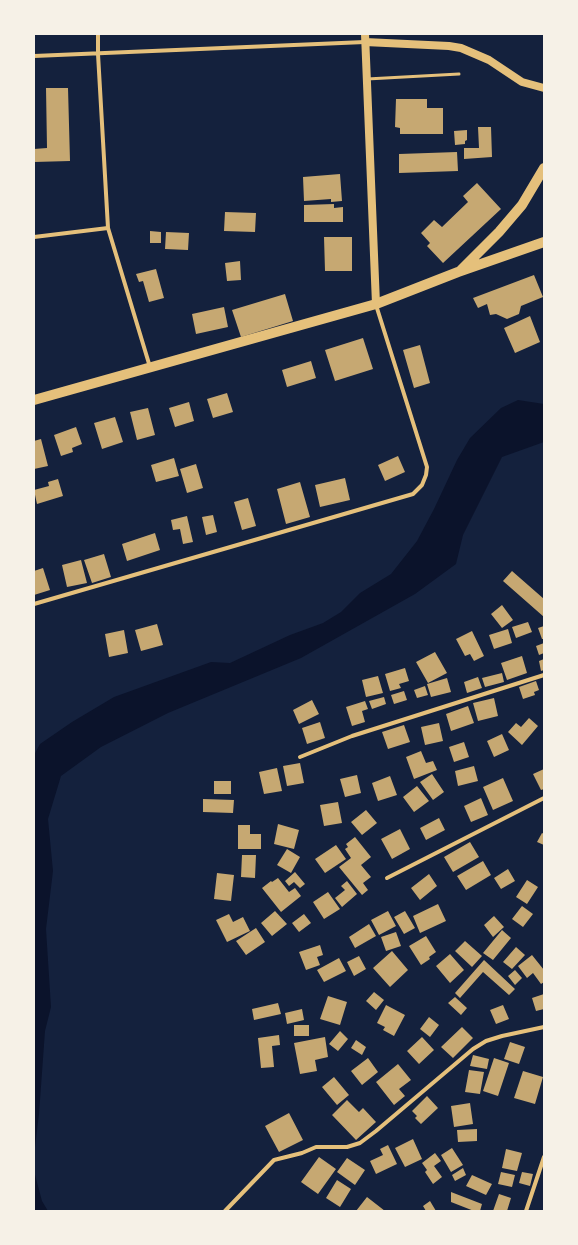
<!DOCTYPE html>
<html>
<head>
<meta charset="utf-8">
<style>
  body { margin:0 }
  #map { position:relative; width:578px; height:1245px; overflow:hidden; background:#14213d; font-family:"Archivo Narrow",sans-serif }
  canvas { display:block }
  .frame { position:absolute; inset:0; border:35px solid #f6f1e7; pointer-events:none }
</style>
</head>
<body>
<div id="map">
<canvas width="578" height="1245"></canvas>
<div class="frame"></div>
</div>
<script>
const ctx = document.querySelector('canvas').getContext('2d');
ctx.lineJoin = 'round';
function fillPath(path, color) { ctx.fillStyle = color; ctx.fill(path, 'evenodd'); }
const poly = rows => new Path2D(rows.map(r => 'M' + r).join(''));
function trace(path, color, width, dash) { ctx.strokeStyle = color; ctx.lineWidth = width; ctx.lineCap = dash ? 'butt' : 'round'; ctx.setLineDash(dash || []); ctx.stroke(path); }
fillPath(poly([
  [518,400,544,404,544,442,502,457,463,535,456,564,415,594,301,658,168,713,101,747,61,776,48,819,53,871,46,929,51,1007,45,1031,39,1114,34,1155,34,755,40,744,72,722,114,697,211,662,230,663,290,635,323,623,341,612,360,593,391,574,417,541,434,509,457,460,470,438,501,408],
  [34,1171,42,1201,48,1211,34,1211]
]), '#0b132b');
fillPath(poly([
  [46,88,68,88,70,161,34,162,34,149,47,148],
  [396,99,427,99,427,108,443,108,443,134,400,134,400,128,395,127],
  [478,127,491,127,492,157,464,159,464,148,479,148],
  [467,130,467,140,465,141,465,144,455,145,454,131],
  [457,152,458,171,399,173,399,154],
  [340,174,342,201,331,202,331,199,304,201,303,177],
  [477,183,501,209,443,263,427,246,430,243,421,233,434,220,442,227,468,202,463,196],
  [334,204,334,208,343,207,343,222,304,222,304,205],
  [225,212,256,213,255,232,224,231],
  [150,231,161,232,161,243,150,243],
  [166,232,189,233,188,250,165,249],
  [324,237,352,237,352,271,325,271],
  [240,261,241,280,227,281,225,263],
  [156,269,164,298,149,302,143,281,139,282,136,274],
  [534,275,543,297,521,306,519,314,507,319,496,314,490,315,487,304,478,308,473,298],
  [285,294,293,321,241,337,232,310],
  [224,307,228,327,196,334,192,314],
  [530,316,540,342,515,353,504,328],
  [363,338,373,369,335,381,325,350],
  [420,345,430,383,414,388,403,350],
  [311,361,316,378,287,387,282,370],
  [227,393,233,412,213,418,207,399],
  [189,402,194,421,175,427,169,408],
  [148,408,155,435,137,440,130,412],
  [115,417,123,442,102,449,94,423],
  [76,427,82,444,72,448,73,452,61,456,54,435],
  [41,439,48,466,34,469,34,441],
  [398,456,405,472,385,481,378,465],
  [174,458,179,476,156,482,151,465],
  [196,464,203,488,187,493,180,469],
  [345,478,350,500,320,507,315,485],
  [58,479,63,496,37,504,34,490,49,486,48,482],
  [300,482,310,517,286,524,277,489],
  [248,498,256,526,242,530,234,502],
  [213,515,217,532,206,535,202,517],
  [187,516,193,542,183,544,180,529,173,530,171,520],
  [155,533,160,550,127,561,122,544],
  [104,554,111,577,92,583,84,560],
  [81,560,87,583,67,587,62,565],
  [43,568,50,590,34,595,34,571],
  [512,571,544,599,544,617,503,581],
  [502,605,513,620,502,628,491,614],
  [528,622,532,632,516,638,512,627],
  [157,624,163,645,141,651,135,630],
  [544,626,544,639,542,639,538,628],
  [508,629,512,643,494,649,489,635],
  [124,630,128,653,109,657,105,634],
  [472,631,484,656,474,661,470,654,465,656,456,639],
  [544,643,544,653,539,655,536,646],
  [435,652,447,673,428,683,416,662],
  [522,656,527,673,507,680,501,663],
  [544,659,544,670,541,671,539,661],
  [405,668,409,681,399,684,401,688,390,691,385,674],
  [502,673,504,682,485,687,482,678],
  [378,676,383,693,366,697,362,680],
  [478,677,482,688,467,693,464,682],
  [447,678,451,692,431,697,427,684],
  [536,681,539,690,534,692,535,695,523,699,519,687],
  [425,686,428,695,417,698,414,690],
  [404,691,407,700,394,704,391,695],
  [384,697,386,704,372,709,369,701],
  [494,698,498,716,478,721,473,703],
  [312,700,319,714,299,724,293,710],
  [365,701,368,709,362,711,365,722,352,726,346,707],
  [468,706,474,723,451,731,446,714],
  [529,718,538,726,522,745,508,732,516,723,521,727],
  [320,722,325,738,307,744,302,728],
  [439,723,443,741,425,745,421,727],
  [404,725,410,742,388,749,382,732],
  [502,734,509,750,494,757,487,741],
  [464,742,469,757,454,762,449,747],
  [421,751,426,763,433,761,437,770,414,779,406,757],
  [300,763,304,783,287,786,283,766],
  [474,766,478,781,458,786,455,771],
  [277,768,282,791,264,794,259,772],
  [544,769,544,789,541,790,533,774],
  [432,774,444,792,433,800,420,782],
  [357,775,361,793,345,797,340,779],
  [390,776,397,795,378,801,372,783],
  [503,778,513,801,493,810,483,787],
  [214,781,231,781,231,794,214,794],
  [417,786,429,801,414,812,403,797],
  [481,798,488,815,471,822,464,806],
  [203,799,234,800,233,813,203,812],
  [338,802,342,823,324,826,320,805],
  [366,810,377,823,362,835,351,822],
  [439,818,445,830,426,840,420,828],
  [278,824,299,830,294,849,274,844],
  [238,825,250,825,250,834,261,834,261,849,238,849],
  [400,829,410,849,392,859,381,839],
  [542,833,544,834,544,845,537,842],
  [355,837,371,857,361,865,371,877,363,883,368,890,362,895,339,867,351,858,345,849,348,847,346,844],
  [470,842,479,857,453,872,444,857],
  [336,845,346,859,325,873,315,859],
  [287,849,300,857,291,873,277,865],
  [242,855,256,855,255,878,241,877],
  [483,861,491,875,466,890,457,876],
  [508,869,515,881,501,889,494,878],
  [295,872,305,884,300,888,294,882,289,886,285,881],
  [217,873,234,875,231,901,214,899],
  [429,874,437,886,420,900,411,888],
  [278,878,289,892,295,888,301,896,281,912,262,888,271,881,272,882],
  [527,880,538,887,527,904,516,897],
  [347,881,357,894,342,907,335,898,345,890,341,886],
  [328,892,340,909,324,919,313,902],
  [438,904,446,921,420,933,413,916],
  [522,906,533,914,523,927,512,919],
  [275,911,287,924,272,936,261,923],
  [388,911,396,926,379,935,371,920],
  [405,911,415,928,404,934,394,917],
  [229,914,233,922,243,917,250,931,227,942,216,920],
  [304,914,311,923,299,932,292,923],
  [494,916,504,927,493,937,484,925],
  [369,924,376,936,355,948,349,937],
  [256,928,265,942,246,955,236,941],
  [502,930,511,938,493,960,483,953],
  [396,932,401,946,386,951,381,937],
  [426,936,436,952,429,957,430,959,421,965,409,946],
  [465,941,482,956,472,967,455,951],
  [320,945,323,955,317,957,320,965,306,970,299,952],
  [516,947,525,955,512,969,503,962],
  [392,951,408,970,390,987,373,968],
  [450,954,464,970,450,983,436,966],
  [532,955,544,970,544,982,541,984,533,973,527,978,518,966],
  [359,956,366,969,354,976,347,962],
  [339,958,346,971,324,982,317,970],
  [484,960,515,989,509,995,483,972,460,998,455,993],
  [515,970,522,978,515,985,508,976],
  [374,992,384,1000,376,1010,366,1001],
  [544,994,544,1009,536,1011,532,998],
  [328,996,347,1002,340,1025,320,1019],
  [455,997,467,1008,461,1015,448,1003],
  [278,1003,281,1014,254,1020,252,1009],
  [386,1005,405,1015,394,1036,383,1030,385,1027,377,1023],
  [503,1005,509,1019,496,1024,490,1010],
  [302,1009,304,1020,287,1024,285,1013],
  [429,1017,439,1025,430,1037,420,1029],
  [294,1025,309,1025,309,1036,294,1036],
  [462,1027,473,1038,453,1058,441,1047],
  [340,1031,348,1039,338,1051,329,1044],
  [279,1035,280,1045,272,1046,274,1067,261,1068,258,1038],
  [325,1037,328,1057,315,1060,317,1071,300,1074,294,1043],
  [422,1037,434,1050,419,1064,407,1051],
  [356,1040,366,1047,362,1055,351,1048],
  [510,1042,525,1047,519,1064,504,1059],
  [473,1055,489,1059,487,1069,470,1066],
  [368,1058,378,1072,362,1085,351,1071],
  [494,1058,509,1063,498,1096,483,1091],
  [398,1064,411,1080,399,1089,405,1096,394,1105,376,1082],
  [469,1070,484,1072,480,1094,465,1092],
  [523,1071,543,1077,535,1104,514,1098],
  [334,1077,349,1095,337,1105,322,1087],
  [427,1096,438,1108,421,1124,415,1118,417,1116,412,1111],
  [347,1100,359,1112,363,1108,376,1122,356,1140,332,1115],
  [470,1103,473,1124,454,1127,451,1106],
  [289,1113,303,1140,279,1152,265,1126],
  [477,1129,477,1141,458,1142,457,1130],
  [413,1139,422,1159,405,1167,395,1148],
  [388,1145,397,1164,376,1174,370,1161,383,1155,380,1149],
  [452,1148,463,1165,451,1172,441,1155],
  [506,1149,522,1153,517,1171,502,1168],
  [435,1153,441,1161,434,1166,442,1177,433,1184,425,1172,427,1170,422,1163],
  [319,1157,336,1169,318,1194,301,1182],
  [347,1158,365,1170,355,1185,337,1172],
  [463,1168,466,1175,455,1181,452,1175],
  [501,1172,515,1175,512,1187,498,1184],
  [522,1172,533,1174,530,1186,519,1183],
  [472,1175,492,1184,486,1195,466,1186],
  [337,1180,351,1189,340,1207,326,1198],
  [451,1192,482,1204,480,1211,474,1211,451,1202],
  [499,1194,511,1198,507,1211,493,1211],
  [367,1197,385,1211,356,1211],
  [430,1201,436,1211,426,1211,423,1206]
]), '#c6a872');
trace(poly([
  [367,79,459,74]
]), '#e5c07b', 3);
trace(poly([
  [98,34,98,54,108,228,150,367],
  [34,56,365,42],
  [34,237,108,228],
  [34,604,413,494,422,485,426,475,427,467,376,305],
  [300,757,352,736,544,675],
  [387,878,544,798],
  [225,1211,274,1160,302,1153,316,1147,347,1147,360,1143,376,1131,473,1049,486,1041,502,1036,544,1027],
  [526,1211,544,1157]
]), '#e5c07b', 4);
trace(poly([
  [365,34,376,304],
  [365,42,449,46,461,48,489,60,522,82,544,88]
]), '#e5c07b', 8);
trace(poly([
  [461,270,499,232,522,205,544,168],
  [34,400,376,304,458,272,544,242]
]), '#e5c07b', 10);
</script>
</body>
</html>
